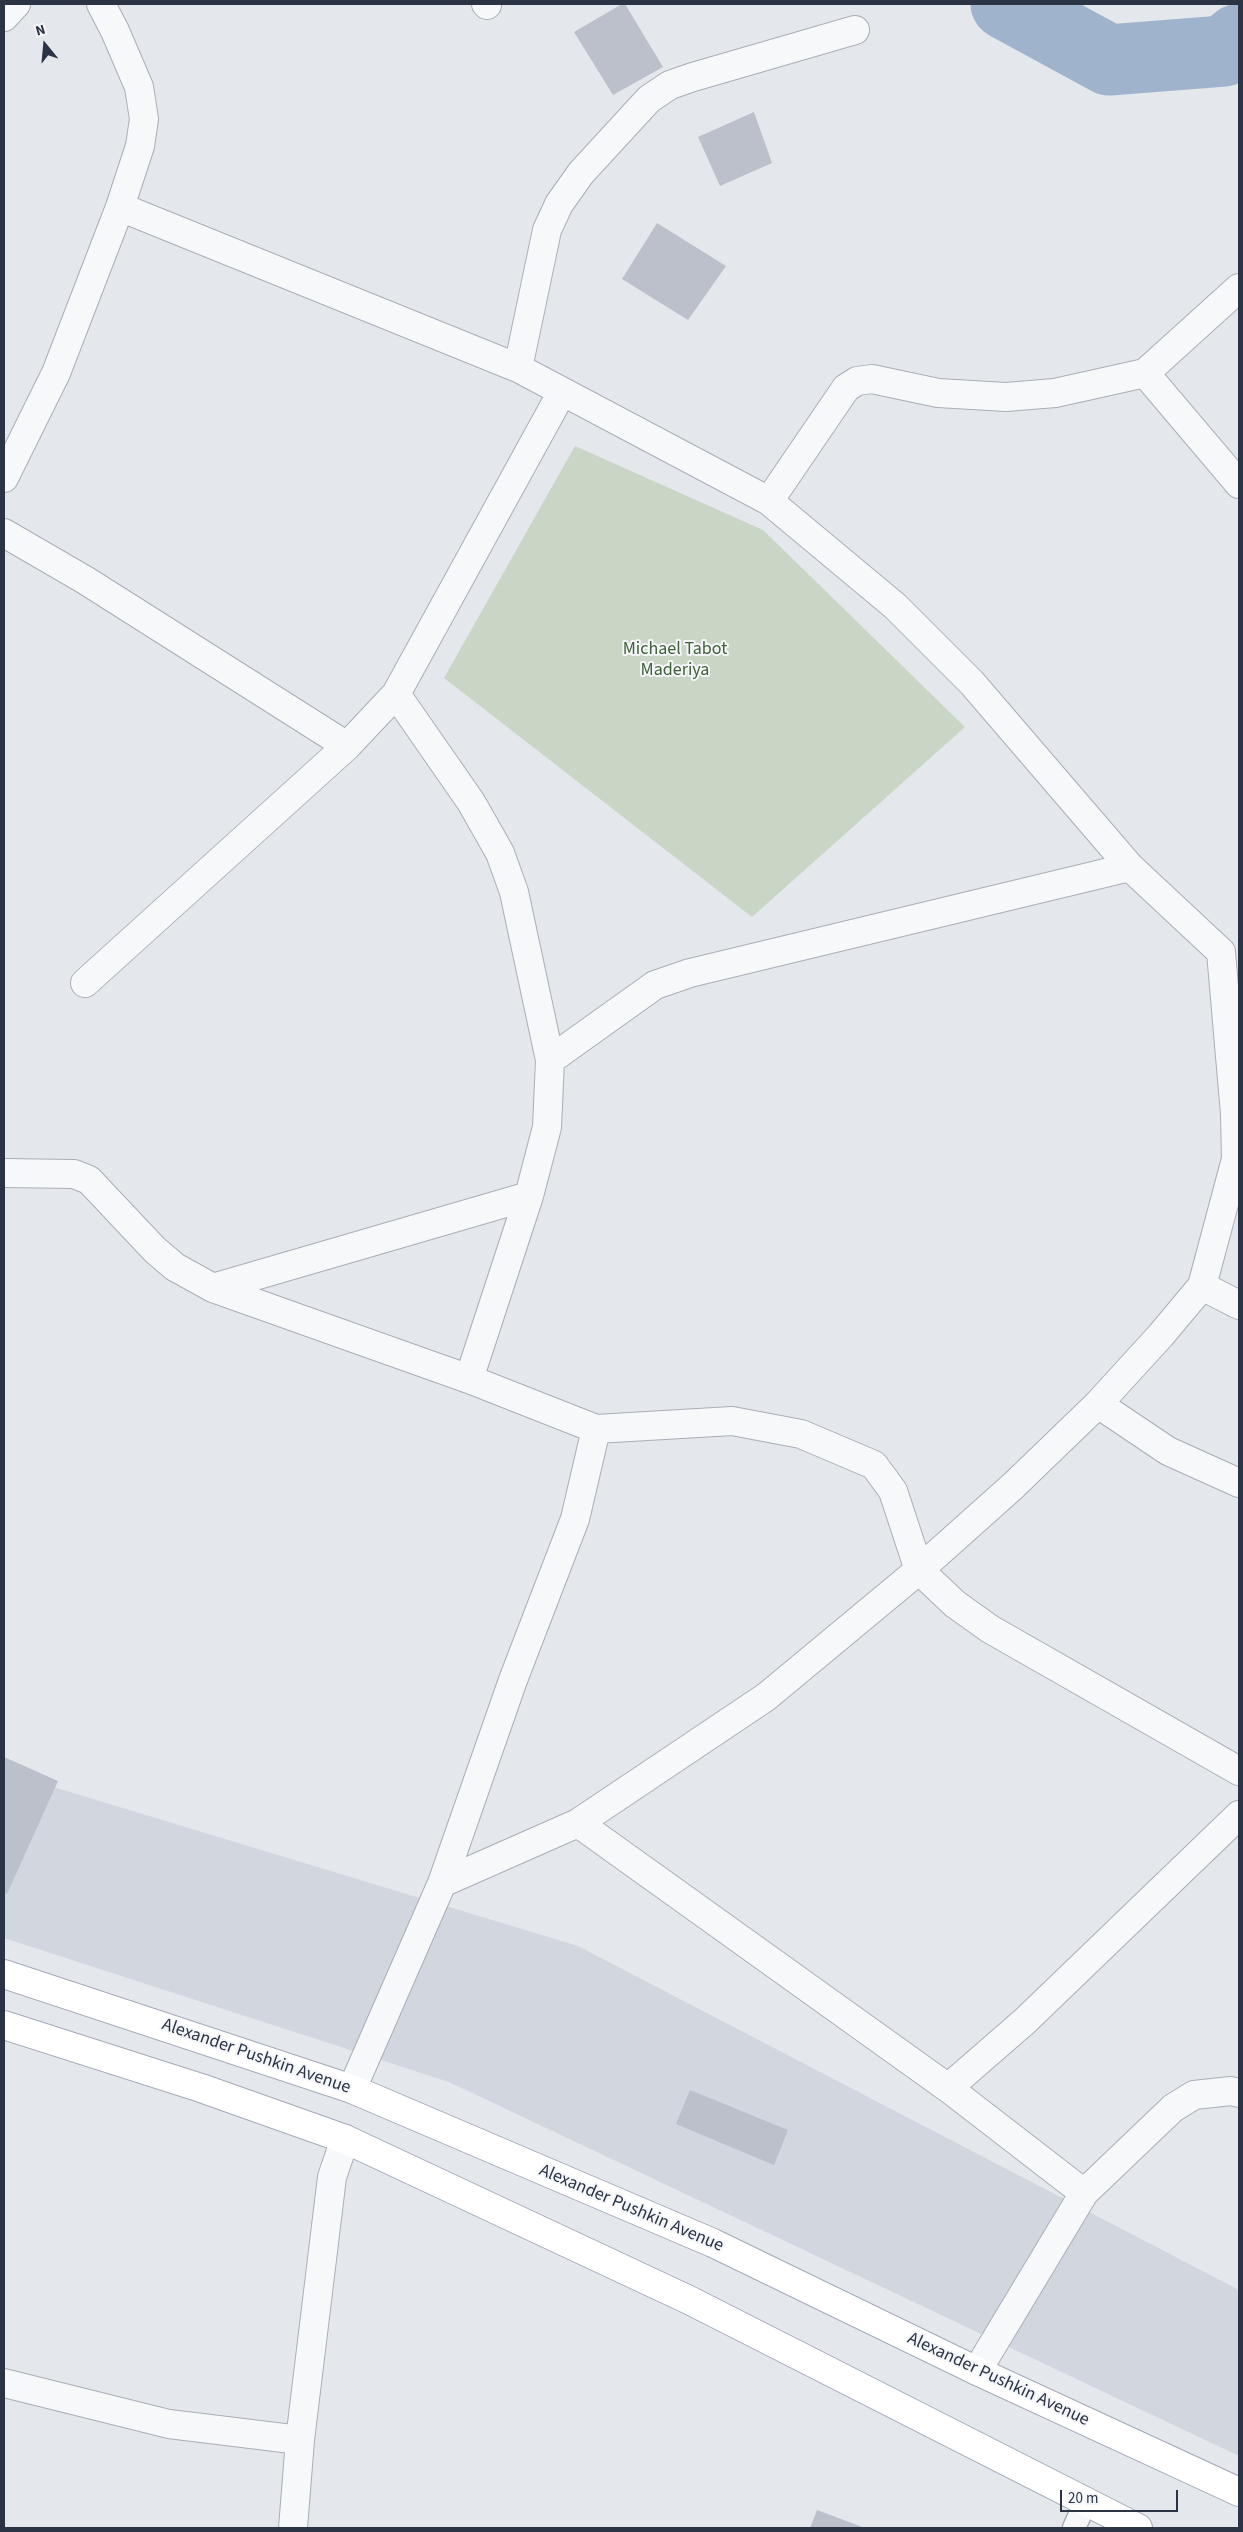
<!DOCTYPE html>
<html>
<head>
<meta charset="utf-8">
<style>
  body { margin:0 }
  #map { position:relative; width:1243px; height:2532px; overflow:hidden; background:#e4e7ec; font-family:"Source Sans 3",sans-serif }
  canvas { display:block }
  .frame { position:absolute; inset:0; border:5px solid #2b3445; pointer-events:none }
  .north { position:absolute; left:20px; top:20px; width:50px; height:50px; -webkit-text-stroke:4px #f4f6f9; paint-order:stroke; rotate:343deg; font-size:14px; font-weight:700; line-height:20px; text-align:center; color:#2b3445 }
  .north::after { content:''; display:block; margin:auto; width:18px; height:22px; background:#2b3445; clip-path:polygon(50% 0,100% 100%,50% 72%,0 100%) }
  .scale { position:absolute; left:1060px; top:2490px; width:118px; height:22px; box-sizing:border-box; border:2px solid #2b3445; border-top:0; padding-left:6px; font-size:15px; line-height:18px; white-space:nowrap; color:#2b3445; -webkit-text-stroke:4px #f4f6f9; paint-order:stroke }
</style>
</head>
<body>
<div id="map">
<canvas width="1243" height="2532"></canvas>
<div class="frame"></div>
<div class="north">N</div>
<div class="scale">20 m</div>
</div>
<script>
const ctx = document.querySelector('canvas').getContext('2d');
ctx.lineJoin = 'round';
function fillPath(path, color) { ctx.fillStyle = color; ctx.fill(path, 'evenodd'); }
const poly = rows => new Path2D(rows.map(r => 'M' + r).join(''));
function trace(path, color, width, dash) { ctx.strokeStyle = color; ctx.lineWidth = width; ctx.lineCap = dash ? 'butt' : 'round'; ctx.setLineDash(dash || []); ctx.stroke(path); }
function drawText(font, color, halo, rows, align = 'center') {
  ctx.font = font + ' "Source Sans 3",sans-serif'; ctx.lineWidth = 4; ctx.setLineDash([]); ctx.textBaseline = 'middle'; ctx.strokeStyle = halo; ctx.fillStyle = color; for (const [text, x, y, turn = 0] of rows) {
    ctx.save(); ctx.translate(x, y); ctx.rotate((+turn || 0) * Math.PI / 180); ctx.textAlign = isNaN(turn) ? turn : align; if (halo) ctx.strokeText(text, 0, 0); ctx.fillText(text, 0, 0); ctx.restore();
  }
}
fillPath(poly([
  [4,1772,578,1946,1239,2290,1239,2456,449,2082,4,1938]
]), '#d2d6de');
fillPath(poly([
  [575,446,763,530,965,727,752,917,444,678]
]), '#c9d6c5');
trace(poly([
  [1006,4,1109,60,1224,51,1239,39]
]), '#9fb4cc', 71);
fillPath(poly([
  [622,4,625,4,663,67,613,95,574,32],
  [754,112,772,163,720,186,698,137],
  [657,223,726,266,688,320,622,279],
  [4,1757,58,1781,7,1894,4,1893],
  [690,2090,788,2130,774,2165,676,2124],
  [817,2510,865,2528,810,2528]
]), '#bbc0ca');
const service = poly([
  [1074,2528,1086,2501]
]);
const minor = poly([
  [486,4,487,5],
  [120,207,518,368,769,501,895,606,972,683,1130,867,1221,952,1235,1114,1236,1159,1202,1286],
  [1239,288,1145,373,1239,484],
  [518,368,547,230,559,204,581,173,649,99,670,85,693,77,855,30],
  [4,478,56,373,120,207,140,146,144,119,139,87,115,31,101,4],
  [769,501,846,388,857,381,872,379,938,393,1006,397,1055,393,1145,373],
  [4,533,85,580,347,746,396,694,562,392],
  [396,694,471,802,500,853,514,892,550,1060,547,1127,529,1196,469,1379],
  [85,983,347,746],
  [550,1060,655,985,690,973,1130,867],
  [4,1173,74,1174,89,1180,155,1250,175,1267,213,1288,469,1379,596,1429,575,1519,513,1680,442,1883],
  [213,1288,529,1196],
  [1098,1404,1161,1335,1202,1286,1239,1305],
  [596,1429,732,1421,801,1434,874,1465,893,1491,919,1570,1013,1486,1098,1404,1168,1451,1239,1483],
  [578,1823,948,2088,1025,2021,1239,1815],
  [948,2088,1084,2193,1173,2108,1194,2095,1231,2091,1239,2093],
  [352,2089,442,1883,578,1823,766,1697,919,1570,955,1604,990,1629,1239,1771],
  [977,2371,1084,2193],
  [4,2383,169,2424,300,2440],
  [293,2528,300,2440,332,2177,345,2139]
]);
const tertiary = poly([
  [4,17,16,4]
]);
const primary = poly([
  [4,1974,352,2089,713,2243,977,2371,1239,2492],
  [4,2025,201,2088,345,2139,689,2300,1138,2528]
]);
trace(service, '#a9aeb7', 25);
trace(minor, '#a9aeb7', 30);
trace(tertiary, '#a9aeb7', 30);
trace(primary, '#a3abb8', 30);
trace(service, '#f7f8fa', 22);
trace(minor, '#f7f8fa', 28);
trace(tertiary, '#f7f8fa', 28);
trace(primary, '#fff', 28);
drawText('18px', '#3f6138', '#f4f6f9', [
  ["Michael Tabot",675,650],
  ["Maderiya",675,671]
]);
drawText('18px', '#2b3445', '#f4f6f9', [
  ["Alexander Pushkin Avenue",256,2057,19],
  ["Alexander Pushkin Avenue",631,2209,23],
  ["Alexander Pushkin Avenue",998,2380,25]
]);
</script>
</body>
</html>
